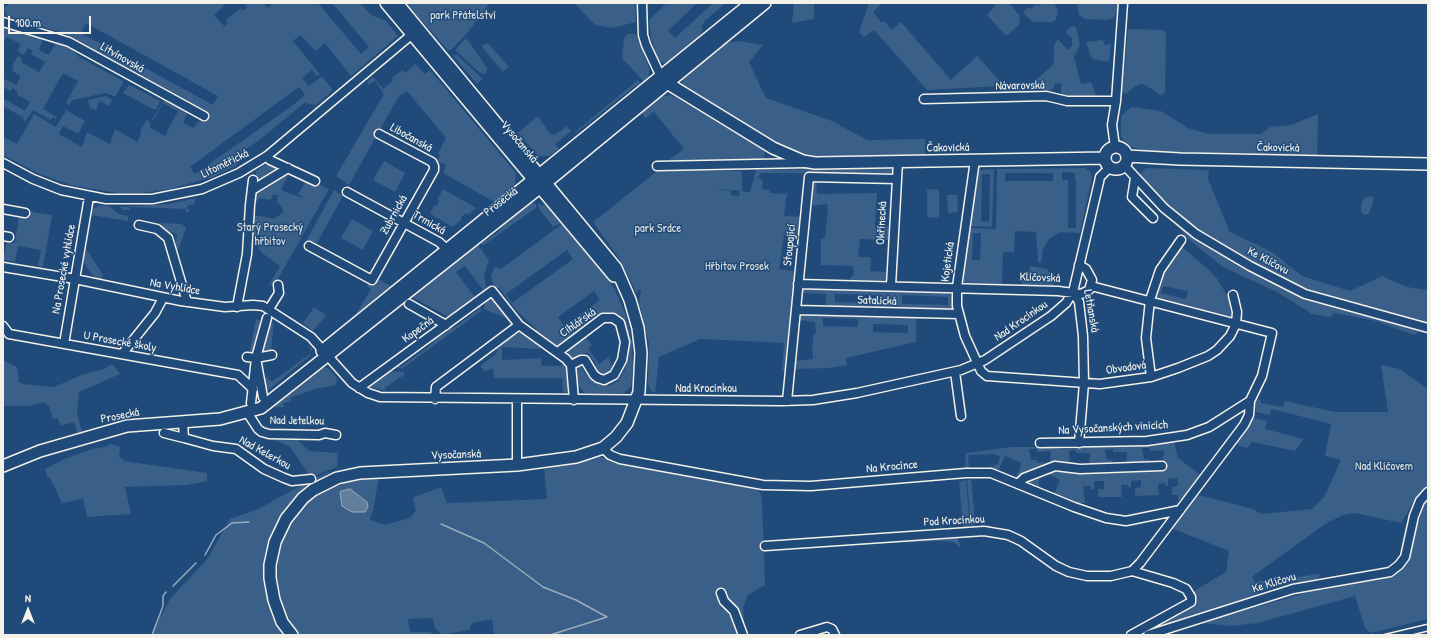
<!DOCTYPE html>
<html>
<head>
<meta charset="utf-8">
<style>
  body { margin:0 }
  #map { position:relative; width:1431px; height:638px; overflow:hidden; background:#1f4a7a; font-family:"Patrick Hand",sans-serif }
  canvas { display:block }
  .frame { position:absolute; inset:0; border:4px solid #f4f1e8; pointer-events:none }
  .north { position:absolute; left:8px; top:590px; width:40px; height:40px; -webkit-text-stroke:3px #1f4a7a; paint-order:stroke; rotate:0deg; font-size:11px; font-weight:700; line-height:16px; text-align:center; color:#f4f1e8 }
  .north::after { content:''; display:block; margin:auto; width:14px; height:18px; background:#f4f1e8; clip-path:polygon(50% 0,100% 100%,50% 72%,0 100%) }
  .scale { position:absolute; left:8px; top:16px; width:83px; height:18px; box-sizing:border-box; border:2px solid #f4f1e8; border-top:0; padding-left:5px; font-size:12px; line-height:14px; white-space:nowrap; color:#f4f1e8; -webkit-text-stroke:3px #1f4a7a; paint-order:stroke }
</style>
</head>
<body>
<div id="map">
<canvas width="1431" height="638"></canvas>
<div class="frame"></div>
<div class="north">N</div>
<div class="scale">100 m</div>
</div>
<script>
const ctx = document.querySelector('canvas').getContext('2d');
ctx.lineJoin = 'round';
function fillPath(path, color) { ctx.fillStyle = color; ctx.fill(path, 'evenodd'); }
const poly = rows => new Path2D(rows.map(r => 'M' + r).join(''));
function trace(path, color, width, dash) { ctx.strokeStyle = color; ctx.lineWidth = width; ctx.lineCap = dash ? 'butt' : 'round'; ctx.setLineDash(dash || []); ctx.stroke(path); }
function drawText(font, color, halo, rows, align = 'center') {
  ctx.font = font + ' "Patrick Hand",sans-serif'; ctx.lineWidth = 3; ctx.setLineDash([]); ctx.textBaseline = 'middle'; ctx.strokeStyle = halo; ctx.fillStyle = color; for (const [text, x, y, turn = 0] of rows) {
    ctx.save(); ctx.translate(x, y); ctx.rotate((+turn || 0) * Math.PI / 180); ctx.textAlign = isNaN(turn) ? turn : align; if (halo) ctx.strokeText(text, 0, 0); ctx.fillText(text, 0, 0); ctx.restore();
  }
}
fillPath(poly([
  [10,3,227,3,214,15,224,26,228,23,226,20,241,8,243,11,247,7,244,3,264,3,268,8,273,3,318,3,361,54,369,47,332,3,360,3,370,14,386,21,398,36,351,76,325,43,316,51,300,35,293,41,320,74,317,76,312,70,302,78,309,86,322,76,332,89,332,91,316,105,305,103,302,105,262,138,245,150,237,165,213,177,170,189,142,193,118,193,74,186,42,175,3,155,3,137,17,144,34,114,56,127,66,110,85,121,78,134,63,126,59,134,82,147,87,132,110,144,115,129,137,142,141,134,140,132,147,119,151,124,150,128,165,136,168,130,178,111,163,103,153,121,152,120,164,100,188,112,183,123,194,128,197,122,205,119,209,112,66,34,7,16,4,8],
  [86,23,218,96,213,105,81,33],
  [299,87,305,95,293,105,195,174,190,167],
  [401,3,490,3,468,32,451,50,448,50,407,5],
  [574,3,635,3,636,22,612,28,595,25],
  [667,3,697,3,668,31,675,38,713,3,726,3,707,19,706,19,701,28,703,29,697,40,666,63,661,62,658,59,651,38,649,20],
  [794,3,814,3,814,19,792,23],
  [869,3,883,3,873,12,882,23,884,21,892,30,901,22,951,80,977,56,1000,81,1001,86,927,90,874,30,864,37,859,32],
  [993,3,1009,3,1020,16,1019,25,1006,36,987,15,995,6],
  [1041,3,1054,3,1058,10,1056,20,1052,22,1033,22,1024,14,1024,11,1029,7,1031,9,1036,4,1038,6],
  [1077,3,1118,3,1117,11,1113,18,1108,20,1085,19,1079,15],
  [1072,26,1076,27,1080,45,1074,57,1081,84,1091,82,1097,98,1069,98,1063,96,1061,94,1061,83,1054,84,1054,88,1049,92,1045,92,1045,90,1011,91,1010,95,972,95,1026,88,1051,67,1054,62,1054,45,1058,39,1068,50,1072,46,1072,38,1065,32],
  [3,27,43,39,39,50,49,55,56,42,72,49,79,57,123,81,123,83,115,97,106,93,72,100,69,105,66,103,78,81,63,73,43,109,57,117,56,119,53,117,51,120,33,110,25,122,23,120,24,118,3,106,3,98,25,111,30,102,16,94,18,92,16,90,12,88,11,91,3,87,3,78,16,85,21,76,12,71,14,67,12,66,18,56,22,58,21,62,39,72,45,62,31,54,33,51,28,48,24,55,17,51,21,44,7,37,3,44],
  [1130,29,1162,30,1166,32,1165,93,1160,95,1147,86,1141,84,1134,87,1126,94,1122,92,1128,30],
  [627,34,635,34,637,36,649,68,649,77,644,82,622,58,624,38],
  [465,39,467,39,487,68,487,71,485,74,480,73,455,50],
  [1103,40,1104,45,1111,44,1109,62,1092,59,1086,42],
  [739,41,763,45,749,62,766,98,832,121,867,140,925,139,925,156,841,159,797,153,782,146,686,89,682,83,684,76,722,44],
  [488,43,509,67,503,72,481,46],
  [455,55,457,55,483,79,477,84,453,56],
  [415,64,425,74,430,70,516,173,515,187,496,203,443,173,446,165,437,161,440,155,438,153,446,138,407,91,402,95,400,94,349,185,336,176,384,94,375,81,369,85,367,82,373,77,383,89,393,81,392,78,402,70,405,73],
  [638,80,641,85,635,86,576,133,575,132],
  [129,85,160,101,156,109,153,109,123,93],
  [670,95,677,98,765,151,764,158,760,159,720,159,719,162,671,162,670,159,684,149,654,112,645,118,641,112,660,97],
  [106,96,112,100,109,106,100,101,96,109,97,111,90,108,88,100],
  [1131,107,1161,111,1188,128,1208,134,1261,134,1270,127,1291,125,1318,114,1317,158,1144,153,1144,150,1128,146,1121,137,1121,116],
  [538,116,550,134,555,135,567,126,571,131,555,144,559,149,549,156,538,156,518,133],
  [384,161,405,173,395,192,373,180],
  [269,162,281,168,261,181,256,175,256,171],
  [892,168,893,172,889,174,761,173,758,177,763,181,762,189,769,190,770,193,784,194,787,192,784,216,802,217,800,237,784,235,779,269,796,271,786,371,782,371,784,343,700,339,659,357,655,393,651,391,648,384,649,344,639,301,641,290,638,290,637,294,619,258,593,222,657,171,740,171,742,172,742,191,717,189,731,191,731,195,739,196,740,191,750,192,756,170],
  [1085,168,1090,171,1092,178,1080,233,1061,232,1050,238,1043,249,1041,263,1038,262,1036,232,1015,231,1014,252,1003,252,1002,284,962,282,970,228,996,229,997,169],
  [1062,172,1075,173,1075,179,1073,180,1076,180,1076,228,1068,228,1068,180,1062,180],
  [1053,173,1053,181,1005,181,1005,173],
  [973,233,981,233,980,260,972,260],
  [1146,168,1209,170,1208,179,1230,232,1272,252,1302,276,1350,291,1382,276,1407,287,1428,290,1428,325,1322,294,1300,286,1256,265,1185,221,1138,176],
  [994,169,992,227,970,226,979,170],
  [982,174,990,174,989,222,981,221],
  [290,171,281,190,302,198,303,197,298,194,307,179,329,189,275,284,269,285,280,266,262,253,252,239,253,207,256,209,255,215,274,219,282,213,283,209,277,201,278,195,272,195,271,200,259,198,255,204,253,204,253,201,260,188],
  [816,180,817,194,877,193,875,227,886,228,886,226,888,226,888,240,860,239,858,257,869,257,871,259,870,271,886,272,886,280,851,280,851,276,853,276,854,271,853,266,821,265,821,239,825,238,828,209,827,204,811,206,814,181],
  [443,189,476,208,468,215,466,213,461,217,462,219,453,227,430,214,434,206,436,206,439,201,437,200],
  [927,189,939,190,939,218,927,217],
  [334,190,343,196,317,243,314,241,310,243,306,241],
  [947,195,957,195,958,212,948,213],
  [1372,196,1374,199,1369,214,1364,215,1361,212,1361,205,1364,198],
  [196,198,193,205,188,205,187,209,191,210,186,213,186,209,130,207,130,210,122,210,120,207,169,204],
  [529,202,536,204,536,208,482,246,481,243,497,233,509,219],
  [538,204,548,206,561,223,553,227,539,209],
  [99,205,109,206,119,214,128,216,128,221,91,215,93,209],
  [26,211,52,215,43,267,38,266,41,250,18,246,15,262,3,260,7,241,15,243,19,216],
  [1170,217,1204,243,1243,267,1307,299,1380,318,1420,331,1414,335,1376,321,1334,313,1331,317,1312,314,1277,292,1223,267,1187,238],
  [352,219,373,231,363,250,341,238],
  [138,222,182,224,186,228,178,250,175,249,177,234],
  [562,224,605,274,615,290,625,313,632,343,633,368,631,386,624,393,584,393,581,387,576,387,574,369,579,369,580,365,589,379,602,386,610,385,618,381,625,369,629,341,628,332,621,317,609,312,602,314,556,347,535,333,536,329,516,310,499,288,495,288,492,281,491,276,495,267,501,269],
  [567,250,573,259,512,303,506,294],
  [594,291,600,300,564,326,558,317],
  [478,245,489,260,484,275,486,288,483,292,449,317,412,297,411,296,461,257],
  [465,266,483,290,474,296,456,272],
  [1181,246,1209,270,1218,280,1229,299,1231,316,1154,297,1165,270],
  [1163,286,1188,291,1186,299,1161,293],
  [87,250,103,275,102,280,94,277,86,266,83,259],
  [1030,266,1047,269,1054,277,1055,280,1053,286,1022,285,1022,282,1020,282,1019,276,1023,276,1024,271,1030,271],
  [376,278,391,286,356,314,371,289,367,286,369,282],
  [803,288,948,293,952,297,953,308,952,310,826,308,826,294,800,293],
  [835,294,881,295,881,303,835,302],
  [902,295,948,297,948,305,902,304],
  [489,298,494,299,509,319,484,309,485,301],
  [480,303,481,311,403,368,394,367,397,364,401,367,433,343,431,340,451,325,454,328,479,309,477,306],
  [314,307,326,315,313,331,303,323],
  [799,314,916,317,916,342,846,358,847,365,830,368,796,369,796,361,813,359,812,347,814,333,816,333,815,322,799,320],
  [823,318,858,319,858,327,823,326],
  [873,324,908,325,908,333,873,332],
  [256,319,260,321,260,327,253,352,252,354,249,354],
  [274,322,271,351,261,355,268,329,270,324],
  [520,332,542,347,540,349,502,347,502,360,541,358,542,366,562,366,562,361,568,369,569,387,566,393,563,392,562,378,494,378,493,369,484,371,480,366,497,353,496,346,503,344,505,341],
  [587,334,586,337,592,345,588,348,589,350,599,364,608,357,611,362,612,367,608,373,601,374,597,373,595,370,596,364,588,353,584,353,575,358,568,356,568,348],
  [309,346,312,348,310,356,266,392,263,379,268,377,268,380,273,381,280,376,311,353],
  [3,360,17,367,19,382,23,384,54,387,84,374,104,369,112,364,120,374,79,392,77,413,82,432,78,433,74,422,60,426,58,418,53,419,49,406,43,402,31,406,3,406],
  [1381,365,1400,369,1428,389,1428,486,1418,495,1401,523,1355,513,1343,515,1325,524,1252,577,1255,582,1320,574,1318,579,1285,584,1262,591,1249,598,1138,634,1193,604,1194,591,1226,572,1229,551,1171,528,1198,495,1253,509,1261,514,1312,509,1324,497,1341,460,1325,456,1331,424,1272,409,1269,415,1256,412,1253,401,1256,399,1261,400,1261,403,1283,407,1285,401,1335,412,1388,412],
  [321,367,328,368,332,372,337,378,336,385,315,389,290,398,291,401,283,403,284,407,275,407,273,404],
  [388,371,404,372,404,375,385,388,386,391,370,387,370,384],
  [1254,418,1267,421,1265,429,1304,439,1295,451,1252,442,1248,448,1239,446,1237,442],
  [263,435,296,438,309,451,338,453,337,467,314,476,310,476,290,447],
  [1174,442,1178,458,1202,476,1183,500,1178,500,1178,495,1172,495,1172,487,1178,486,1177,478,1168,479,1168,486,1166,486,1165,483,1158,484,1159,495,1135,496,1135,488,1141,487,1141,480,1131,481,1131,487,1129,488,1128,485,1121,485,1122,497,1098,497,1098,489,1104,489,1104,481,1094,481,1094,489,1091,489,1091,486,1083,486,1085,503,1075,503,1054,494,1060,480,1052,476,1045,474,1042,476,1039,480,1039,488,1025,482,1032,477,1053,470,1082,473,1162,470,1164,450,1150,451,1150,448,1142,448,1144,459,1149,459,1150,464,1147,466,1128,466,1126,463,1127,452,1113,452,1113,449,1105,450,1107,460,1113,460,1111,467,1091,467,1089,464,1090,453,1076,453,1076,450,1069,451,1070,462,1076,462,1076,465,1054,465,1018,479,1016,478,1022,463,1005,456,998,471,989,468,991,464,991,467,993,468,995,464,998,465,1000,457,994,454,968,455,969,469,965,468,966,454,967,453,1011,447,1110,447],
  [1029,449,1037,449,1037,452,1051,451,1050,462,1037,463,1037,460,1031,460],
  [111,444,120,447,119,456,124,461,207,473,207,481,186,485,125,487,131,514,87,517,83,499,62,503,50,478,47,476,45,469,67,458,92,449,105,447],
  [599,457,742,485,757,486,762,498,765,585,748,595,743,607,745,635,494,635,492,619,472,623,469,630,442,635,434,627,433,618,408,619,410,632,430,632,434,635,299,635,284,612,277,577,279,546,293,517,309,500,321,492,357,479,379,476,374,506,370,520,386,525,411,517,416,510,413,500,414,497,441,487,447,503,547,499,544,469],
  [350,489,363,499,340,501,340,493],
  [332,471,309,485,289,504,271,534,266,551,264,581,273,618,282,635,151,635,170,599,208,558,230,519,258,509,315,478],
  [971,479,972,485,975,526,971,526,967,480],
  [966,480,970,526,963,527,959,482],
  [1428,499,1428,619,1371,633,1365,628,1355,596,1258,623,1231,626,1201,623,1309,592,1388,577,1407,563,1423,506],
  [957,536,961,548,953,542,942,541,889,543,889,541]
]), '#3a5f88');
const water = poly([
  [350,489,367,502,368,507,365,512,352,512,342,506,340,493,341,491,350,489]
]);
fillPath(water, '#627e9d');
trace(water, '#9cacbb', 1);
trace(poly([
  [441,524,484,543,543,587,576,600,607,617],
  [205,555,216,535,232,523,249,522],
  [173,586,196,563],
  [152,635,163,606,163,596,166,592],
  [550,635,607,617]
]), '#9cacbb', 1.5);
const minor = poly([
  [642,3,643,35,646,45,661,77],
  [3,22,69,42,204,116],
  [924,99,1046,96,1067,101,1116,101],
  [1115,147,1112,125,1116,101,1123,3],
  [267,156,270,160,315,181],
  [975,160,957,287,957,306,965,336,981,371,987,376,1100,384,1151,377,1178,368,1208,356,1217,350,1230,336,1236,324,1237,312,1233,295],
  [3,163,33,179,61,190,106,199,152,199,202,189,239,173,267,156,416,31],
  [1124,165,1164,208,1196,234,1250,266,1305,294,1428,328],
  [657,166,806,163],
  [1135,178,1132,197,1153,218],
  [252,190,288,168],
  [347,192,439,242,450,252],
  [3,209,25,213],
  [139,225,157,229,168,238,187,302],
  [3,236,9,237],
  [309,246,372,280,434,170,434,166,432,162,379,134],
  [3,267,75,279,181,301,225,307,253,305,263,306,311,337,352,383,368,393,380,397,781,401,813,400,857,393,961,370,985,360,1051,316,1066,303,1073,292,1099,182,1100,177,1110,167],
  [798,284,1058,291,1081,294,1089,290,1092,280,1086,269,1079,265],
  [891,286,898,162],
  [1073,292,1079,302,1083,336,1084,383,1079,443],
  [409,304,446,325],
  [237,307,247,254,250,205,253,180],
  [269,309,279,293,278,285],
  [796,310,959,314],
  [3,326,9,334,238,375,253,389],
  [64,344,89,197],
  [558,352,603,318,613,318,620,323,625,342,622,360,614,375,604,380,598,378,594,375,585,360,581,360,571,365],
  [122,354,155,313,163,298],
  [247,357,256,358,263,397],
  [256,358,272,355],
  [955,372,961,416],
  [1151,377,1146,338,1150,300,1160,270,1181,240],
  [359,388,492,291,519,325,566,359,571,365,574,400],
  [435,399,436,387,519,325],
  [787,401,809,177,896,179],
  [251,403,256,358,267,318],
  [247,412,258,429,262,432,269,434,319,435,325,433,336,435],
  [183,422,184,438,213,446,236,449,264,469,284,478,292,481,311,479],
  [164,433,184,438],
  [1040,443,1147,441,1187,435,1209,427,1250,401],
  [603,448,610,455,620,459,763,485,811,486,966,473,991,473,1074,507,1106,518,1126,521,1180,510],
  [517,465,517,399],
  [1018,484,1024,478,1055,466,1080,469,1162,466],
  [765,546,984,531,1008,535,1021,541,1056,566,1069,572,1087,576,1111,576,1132,571,1140,563,1244,425,1249,415,1250,401,1262,376,1272,333,1091,286],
  [721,593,724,601,734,611,743,635],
  [800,635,827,627,832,629,835,635],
  [1131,635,1191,602,1191,597,1186,589,1173,583,1132,571],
  [1148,635,1293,589,1390,572,1399,565,1405,557,1414,516,1420,501,1428,492]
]);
const major = poly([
  [386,3,614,276],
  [663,79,667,83,773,148,803,161,815,163,1105,158],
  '1105 158a11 11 0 1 1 22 0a11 11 0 1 1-22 0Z',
  [1127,156,1180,159,1428,164],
  [322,351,751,3],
  [3,466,40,451,127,426,220,419,261,408,547,182,765,3],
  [292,635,282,622,274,600,270,578,270,565,275,542,286,519,303,498,313,490,337,478,360,473,517,465,576,457,603,448,616,437,627,423,639,392,641,353,638,328,630,300,616,268,397,3]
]);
trace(minor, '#f4f1e8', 11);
trace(major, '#f4f1e8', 14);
trace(minor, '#1f4a7a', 8);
trace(major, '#1f4a7a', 11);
trace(poly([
  [1382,635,1428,624],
  [1412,635,1428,631]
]), '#f4f1e8', 1.5);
drawText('12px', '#e1e2de', '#1f4a7a', [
  ["park Přátelství",463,16],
  ["Starý Prosecký",270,228],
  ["hřbitov",270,242],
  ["park Srdce",658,229],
  ["Hřbitov Prosek",737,267],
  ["Nad Klíčovem",1384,467]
]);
drawText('12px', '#f4f1e8', '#1f4a7a', [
  ["Litvínovská",122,58,30],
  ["Návarovská",1020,86,-1],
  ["Libočanská",411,138,29],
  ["Vysočanská",519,142,50],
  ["Čakovická",948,148,-1],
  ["Čakovická",1278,148,1],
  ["Litoměřická",225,164,-26],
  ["Prosecká",501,202,-38],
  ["Zubrnická",394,215,-61],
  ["Trmická",429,223,30],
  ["Okřínecká",882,223,-87],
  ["Stoupající",790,245,-84],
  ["Ke Klíčovu",1268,261,28],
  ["Kojetická",948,262,-82],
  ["Na Prosecké vyhlídce",64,269,-80],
  ["Klíčovská",1040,278,2],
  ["Na Vyhlídce",175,287,10],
  ["Satalická",877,301,2],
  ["Letňanská",1091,311,80],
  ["Nad Krocínkou",1021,321,-35],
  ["Cihlářská",578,323,-35],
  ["Kopečná",418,330,-36],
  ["U Prosecké školy",120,342,10],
  ["Obvodová",1126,368,-8],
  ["Nad Krocínkou",706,389],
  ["Prosecká",120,416,-11],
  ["Nad Jetelkou",297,421,1],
  ["Na Vysočanských vinicích",1113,428,-3],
  ["Nad Kelerkou",265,453,29],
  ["Vysočanská",456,455,-2],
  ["Na Krocínce",892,467,-5],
  ["Pod Krocínkou",954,521,-3],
  ["Ke Klíčovu",1274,583,-17]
]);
</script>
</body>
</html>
